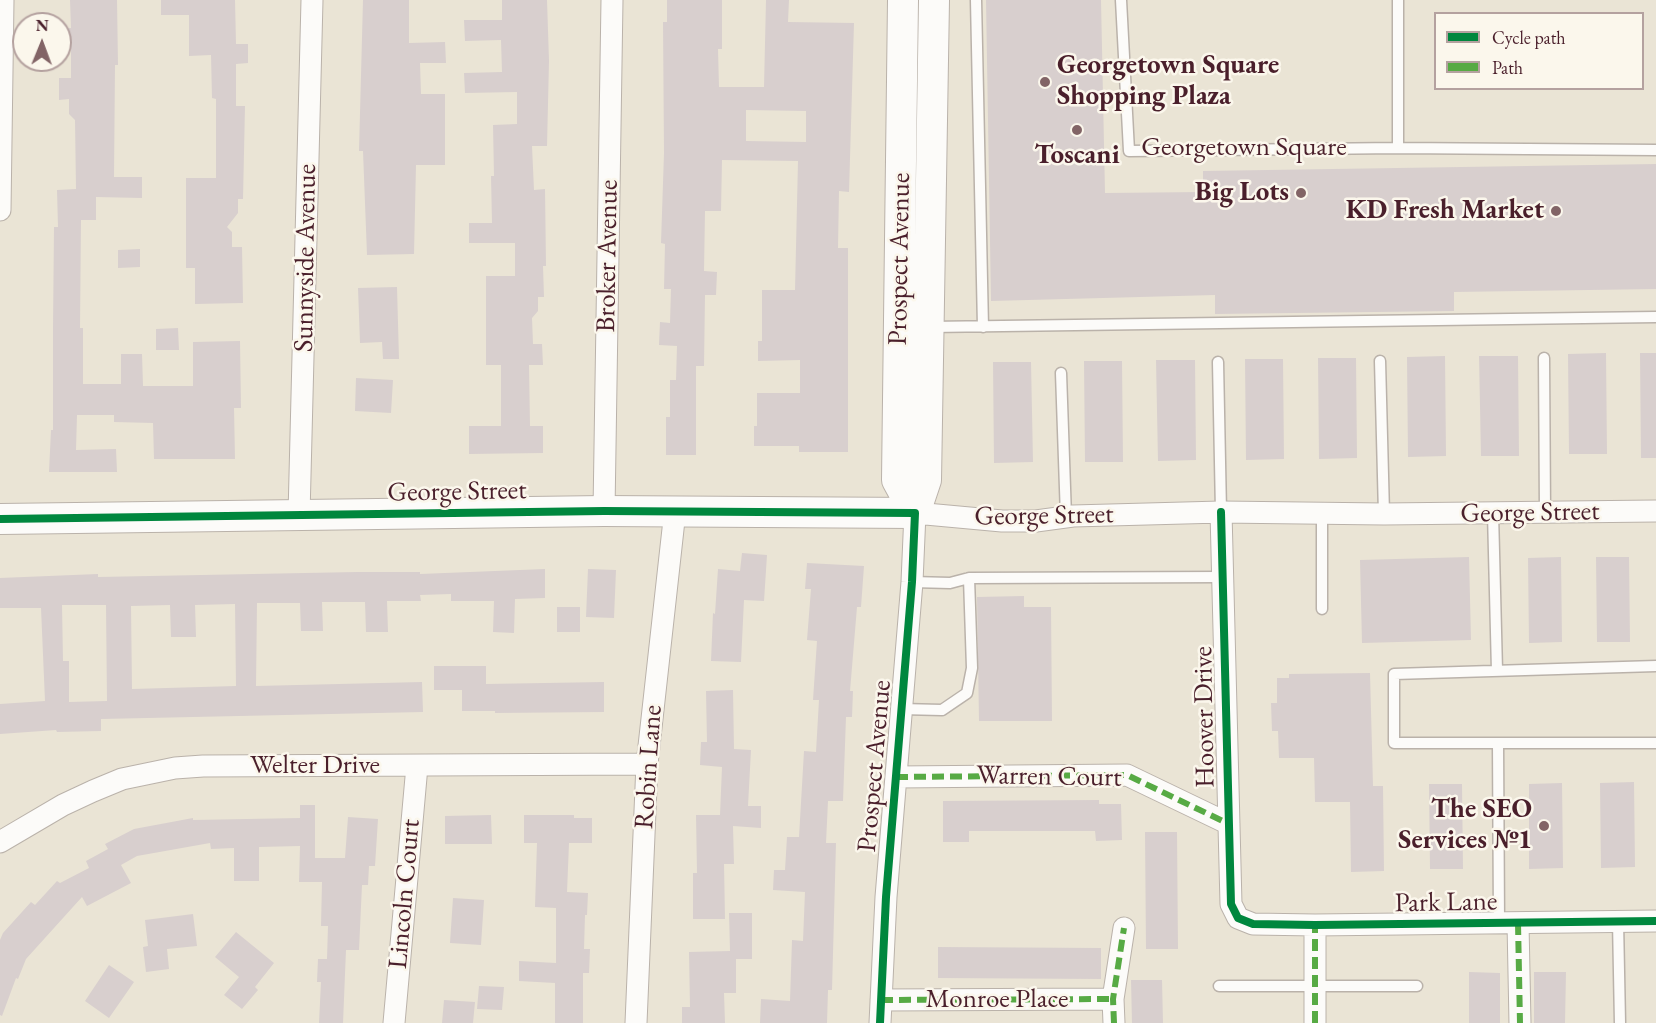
<!DOCTYPE html>
<html>
<head>
<meta charset="utf-8">
<style>
  body { margin:0 }
  #map { position:relative; width:1656px; height:1023px; overflow:hidden; background:#eae4d5; font-family:"EB Garamond",serif }
  canvas { display:block }
  .legend { position:absolute; left:1434px; top:12px; width:210px; height:78px; box-sizing:border-box; background:#fbf7ec; border:2px solid #b4a19f; margin:0; padding:8px 10px; list-style:none; font-size:18px; color:#4a1f2b }
  .legend li { display:flex; align-items:center; gap:12px; height:30px }
  .legend b { width:30px; border:2px solid #b4a19f }
  .north { position:absolute; left:12px; top:12px; width:60px; height:60px; box-sizing:border-box; background:#fbf7ec; border:2px solid #b4a19f; border-radius:50%; rotate:1deg; font-size:16px; font-weight:700; line-height:24px; text-align:center; color:#4a1f2b }
  .north::after { content:''; display:block; margin:auto; width:21px; height:27px; background:#826466; clip-path:polygon(50% 0,100% 100%,50% 72%,0 100%) }
</style>
</head>
<body>
<div id="map">
<canvas width="1656" height="1023"></canvas>
<ul class="legend">
<li><b style="height:8px;background:#00873e"></b>Cycle path</li>
<li><b style="height:8px;background:#57aa44"></b>Path</li>
</ul>
<div class="north">N</div>
</div>
<script>
const ctx = document.querySelector('canvas').getContext('2d');
ctx.lineJoin = 'round';
function fillPath(path, color) { ctx.fillStyle = color; ctx.fill(path, 'evenodd'); }
const poly = rows => new Path2D(rows.map(r => 'M' + r).join(''));
function trace(path, color, width, dash) { ctx.strokeStyle = color; ctx.lineWidth = width; ctx.lineCap = dash ? 'butt' : 'round'; ctx.setLineDash(dash || []); ctx.stroke(path); }
function drawText(font, color, halo, rows, align = 'center') {
  ctx.font = font + ' "EB Garamond",serif'; ctx.lineWidth = 5; ctx.setLineDash([]); ctx.textBaseline = 'middle'; ctx.strokeStyle = halo; ctx.fillStyle = color; for (const [text, x, y, turn = 0] of rows) {
    ctx.save(); ctx.translate(x, y); ctx.rotate((+turn || 0) * Math.PI / 180); ctx.textAlign = isNaN(turn) ? turn : align; if (halo) ctx.strokeText(text, 0, 0); ctx.fillText(text, 0, 0); ctx.restore();
  }
}
fillPath(poly([
  [70,0,117,0,118,65,115,65,114,177,142,177,142,198,96,197,96,220,81,220,80,328,83,328,83,384,121,384,121,354,142,354,143,386,193,386,193,342,240,341,241,408,234,408,235,459,154,459,153,423,114,422,114,415,77,415,76,450,116,449,117,472,49,472,51,430,53,430,53,328,54,227,58,227,57,190,76,189,75,120,69,114,69,99,59,100,59,78,71,78,71,47,60,48,60,28,71,28],
  [161,0,235,0,236,44,248,44,248,63,236,64,236,106,245,106,243,199,238,199,238,213,227,227,232,232,232,247,242,247,243,303,195,304,195,268,186,268,186,178,216,178,216,99,212,98,211,55,189,56,189,15,161,15],
  [363,0,409,0,409,43,445,42,446,63,420,63,421,94,445,94,445,165,416,165,414,254,367,255,363,151,359,151],
  [502,0,547,0,549,61,547,146,532,146,534,190,545,189,546,266,543,266,544,297,538,297,538,311,532,318,533,344,542,344,543,365,529,365,530,426,543,426,543,453,469,454,469,426,501,426,501,365,486,365,486,276,515,276,515,243,469,243,469,223,492,223,491,176,494,176,493,125,517,124,517,92,465,93,464,73,502,72,501,40,465,41,464,20,502,20],
  [667,0,722,0,722,49,718,49,719,87,764,87,766,0,789,0,788,22,854,23,849,192,839,191,838,248,848,248,848,452,799,452,799,446,754,446,754,426,757,426,757,393,800,393,800,360,758,361,758,341,762,341,762,290,795,290,798,161,722,160,721,211,705,211,704,271,717,272,716,295,705,295,704,366,696,366,696,455,666,455,666,417,670,417,670,380,676,380,677,346,659,345,660,322,670,323,671,289,664,289,665,244,661,243,664,153,663,22,667,22],
  [746,110,806,111,806,142,746,141],
  [986,0,1101,0,1105,193,1203,192,1203,171,1656,164,1656,289,1454,292,1454,311,1215,314,1215,295,991,301],
  [140,249,140,267,118,268,118,250],
  [397,287,399,359,383,359,382,342,360,343,358,288],
  [178,328,179,350,156,350,156,329],
  [1606,353,1607,454,1569,454,1568,354],
  [1640,353,1656,353,1656,458,1641,458],
  [1445,356,1446,456,1408,457,1407,357],
  [1479,356,1518,356,1519,456,1481,456],
  [1318,358,1356,358,1357,458,1319,459],
  [1245,359,1283,359,1284,459,1246,460],
  [1156,360,1195,360,1196,460,1158,461],
  [1084,361,1122,361,1123,462,1085,462],
  [993,362,1031,362,1033,462,994,463],
  [356,378,393,380,391,413,355,411],
  [742,553,767,555,764,601,744,600,741,662,711,661,713,613,715,614,718,569,740,571],
  [1469,557,1471,640,1362,643,1360,560],
  [1561,557,1562,642,1529,643,1528,558],
  [1596,557,1629,557,1630,642,1597,642],
  [807,563,864,566,861,607,857,607,850,691,853,691,852,717,846,717,843,801,828,801,826,843,836,843,832,990,828,990,827,1023,760,1023,761,999,790,1001,792,940,803,941,805,892,773,890,774,870,785,870,787,837,799,837,804,751,816,752,819,700,813,700,817,641,807,640,811,589,805,589],
  [545,569,545,598,515,599,514,633,493,632,494,601,451,601,451,594,420,595,421,601,387,601,388,632,366,632,365,602,322,602,323,631,301,631,300,603,257,603,256,686,422,682,423,712,101,719,101,731,57,732,56,730,0,734,0,704,45,701,41,608,0,608,0,578,98,574,98,577,357,572,420,572,420,574],
  [235,604,236,686,132,689,131,606,170,605,171,637,196,637,195,605],
  [62,605,106,605,107,701,69,702,69,661,63,661],
  [588,569,616,570,614,618,586,617],
  [1024,596,1024,607,1051,607,1052,721,979,721,977,597],
  [557,607,580,607,580,632,557,632],
  [434,666,486,666,486,684,604,682,604,712,495,713,495,711,462,711,462,690,434,690],
  [1370,673,1373,786,1383,786,1384,871,1351,872,1350,802,1315,802,1314,758,1279,758,1278,731,1272,731,1271,703,1277,703,1277,678,1289,678,1289,674],
  [733,690,734,749,751,750,748,806,761,806,761,828,733,826,734,864,724,864,725,919,693,919,693,873,697,873,696,815,720,815,722,767,700,765,701,742,707,742,706,691],
  [1634,782,1635,867,1601,868,1600,783],
  [1562,783,1563,868,1529,869,1529,784],
  [1429,784,1462,784,1463,869,1430,869],
  [1099,800,1099,804,1121,804,1122,840,1096,841,1095,831,969,831,969,842,943,842,943,801],
  [300,805,315,805,315,858,345,858,348,817,378,819,375,866,369,866,368,885,362,885,359,950,346,950,343,1023,319,1023,321,982,317,982,318,959,327,959,328,926,321,926,322,882,299,882,300,846,259,847,259,881,234,881,234,848,211,849,210,843,137,856,121,865,131,883,87,906,82,897,26,959,18,979,16,978,2,1016,0,1015,0,940,3,933,31,902,35,905,57,881,60,883,89,868,86,861,108,849,105,844,134,829,193,818,193,820,300,818],
  [491,815,492,844,445,844,445,816],
  [524,815,574,815,574,818,592,818,592,843,569,843,567,892,588,893,587,915,585,915,584,949,590,949,589,973,583,973,583,1023,555,1023,555,983,519,981,519,961,556,963,556,908,535,907,537,843,524,843],
  [1145,832,1177,832,1178,949,1146,949],
  [453,898,484,900,481,945,450,943],
  [729,913,752,913,752,959,736,959,736,993,724,993,725,1023,682,1023,682,1007,690,1007,689,952,730,951],
  [193,914,197,946,167,949,169,969,146,972,143,947,148,946,145,920],
  [236,932,274,963,255,987,258,990,242,1009,224,995,239,977,215,957],
  [938,947,1101,948,1101,979,938,978],
  [109,965,134,982,109,1018,85,1001],
  [1469,972,1500,973,1500,1023,1469,1023],
  [1534,972,1566,972,1565,1023,1534,1023],
  [1131,980,1162,980,1163,1023,1132,1023],
  [479,986,504,987,502,1010,477,1009],
  [444,1000,475,1002,473,1023,442,1023]
]), '#d8cfce');
const lane = poly([
  [976,0,983,327],
  [1121,0,1129,151,1398,148],
  [1398,0,1398,148,1656,150],
  [930,327,1656,317],
  [1544,358,1545,513],
  [1380,361,1384,514],
  [1218,362,1221,512],
  [1061,373,1066,517],
  [1493,513,1497,671],
  [1322,514,1322,609],
  [912,582,950,583,969,578,1223,577],
  [1656,666,1394,674,1394,743,1656,743],
  [901,709,942,710,967,693,972,668,969,578],
  [1498,743,1499,923],
  [1618,921,1620,1023],
  [1219,986,1417,986]
]);
const street = poly([
  [0,210,3,0],
  [604,511,612,0],
  [1221,512,1231,904,1238,918,1253,924,1315,925,1656,921],
  [299,515,312,0],
  [896,777,1127,775,1229,824],
  [0,842,63,805,93,791,122,779,175,768,203,766,647,764],
  [1518,923,1520,1023],
  [881,1000,1113,999],
  [394,1023,417,766],
  [636,1023,647,764,675,511],
  [880,1023,886,897,912,582,915,513,1002,521,1036,521,1073,516,1221,512,1384,514,1656,511],
  [1114,1023,1113,999,1124,928],
  [1315,1023,1315,925]
]);
const secondary = poly([
  [903,0,897,480,915,513],
  [915,513,926,480,934,0],
  [0,519,604,511,915,513]
]);
trace(lane, '#bab2aa', 13);
trace(street, '#bab2aa', 23);
trace(secondary, '#bab2aa', 32);
trace(lane, '#fcfbf9', 10);
trace(street, '#fcfbf9', 21);
trace(secondary, '#fcfbf9', 30);
trace(poly([
  [896,777,1127,775,1229,824],
  [1518,923,1520,1023],
  [881,1000,1113,999],
  [1114,1023,1113,999,1124,928],
  [1315,1023,1315,925]
]), '#57aa44', 6, [12, 6]);
trace(poly([
  [1221,512,1231,904,1238,918,1253,924,1315,925,1656,921],
  [0,519,604,511,915,513,912,582,886,897,880,1023]
]), '#00873e', 8);
for (const [x, y, r, color] of [
  [1045,82,6,"#826466"],
  [1077,130,6,"#826466"],
  [1301,193,6,"#826466"],
  [1556,211,6,"#826466"],
  [1544,826,6,"#826466"]
]) { const dot = new Path2D(); dot.arc(x, y, r, 0, 2 * Math.PI); ctx.fillStyle = color; ctx.fill(dot); trace(dot, '#fbf7ec', 2); }
drawText('bold 27px', '#4a1f2b', '#fbf7ec', [
  ["Georgetown Square",1057,66,"left"],
  ["Shopping Plaza",1057,97,"left"],
  ["Toscani",1077,156,"center"],
  ["Big Lots",1289,193],
  ["KD Fresh Market",1544,211],
  ["The SEO",1532,810],
  ["Services №1",1532,841]
], 'right');
drawText('27px', '#4a1f2b', '#fbf7ec', [
  ["Georgetown Square",1244,148],
  ["Broker Avenue",608,256,-89],
  ["Sunnyside Avenue",306,258,-89],
  ["Prospect Avenue",900,259,-89],
  ["George Street",457,492,-1],
  ["George Street",1530,513,-1],
  ["George Street",1044,516,-1],
  ["Hoover Drive",1205,717,-91],
  ["Welter Drive",315,766],
  ["Prospect Avenue",875,766,-85],
  ["Robin Lane",649,767,-86],
  ["Warren Court",1049,777,1],
  ["Lincoln Court",405,894,-85],
  ["Park Lane",1446,903,-1],
  ["Monroe Place",997,1000]
]);
</script>
</body>
</html>
